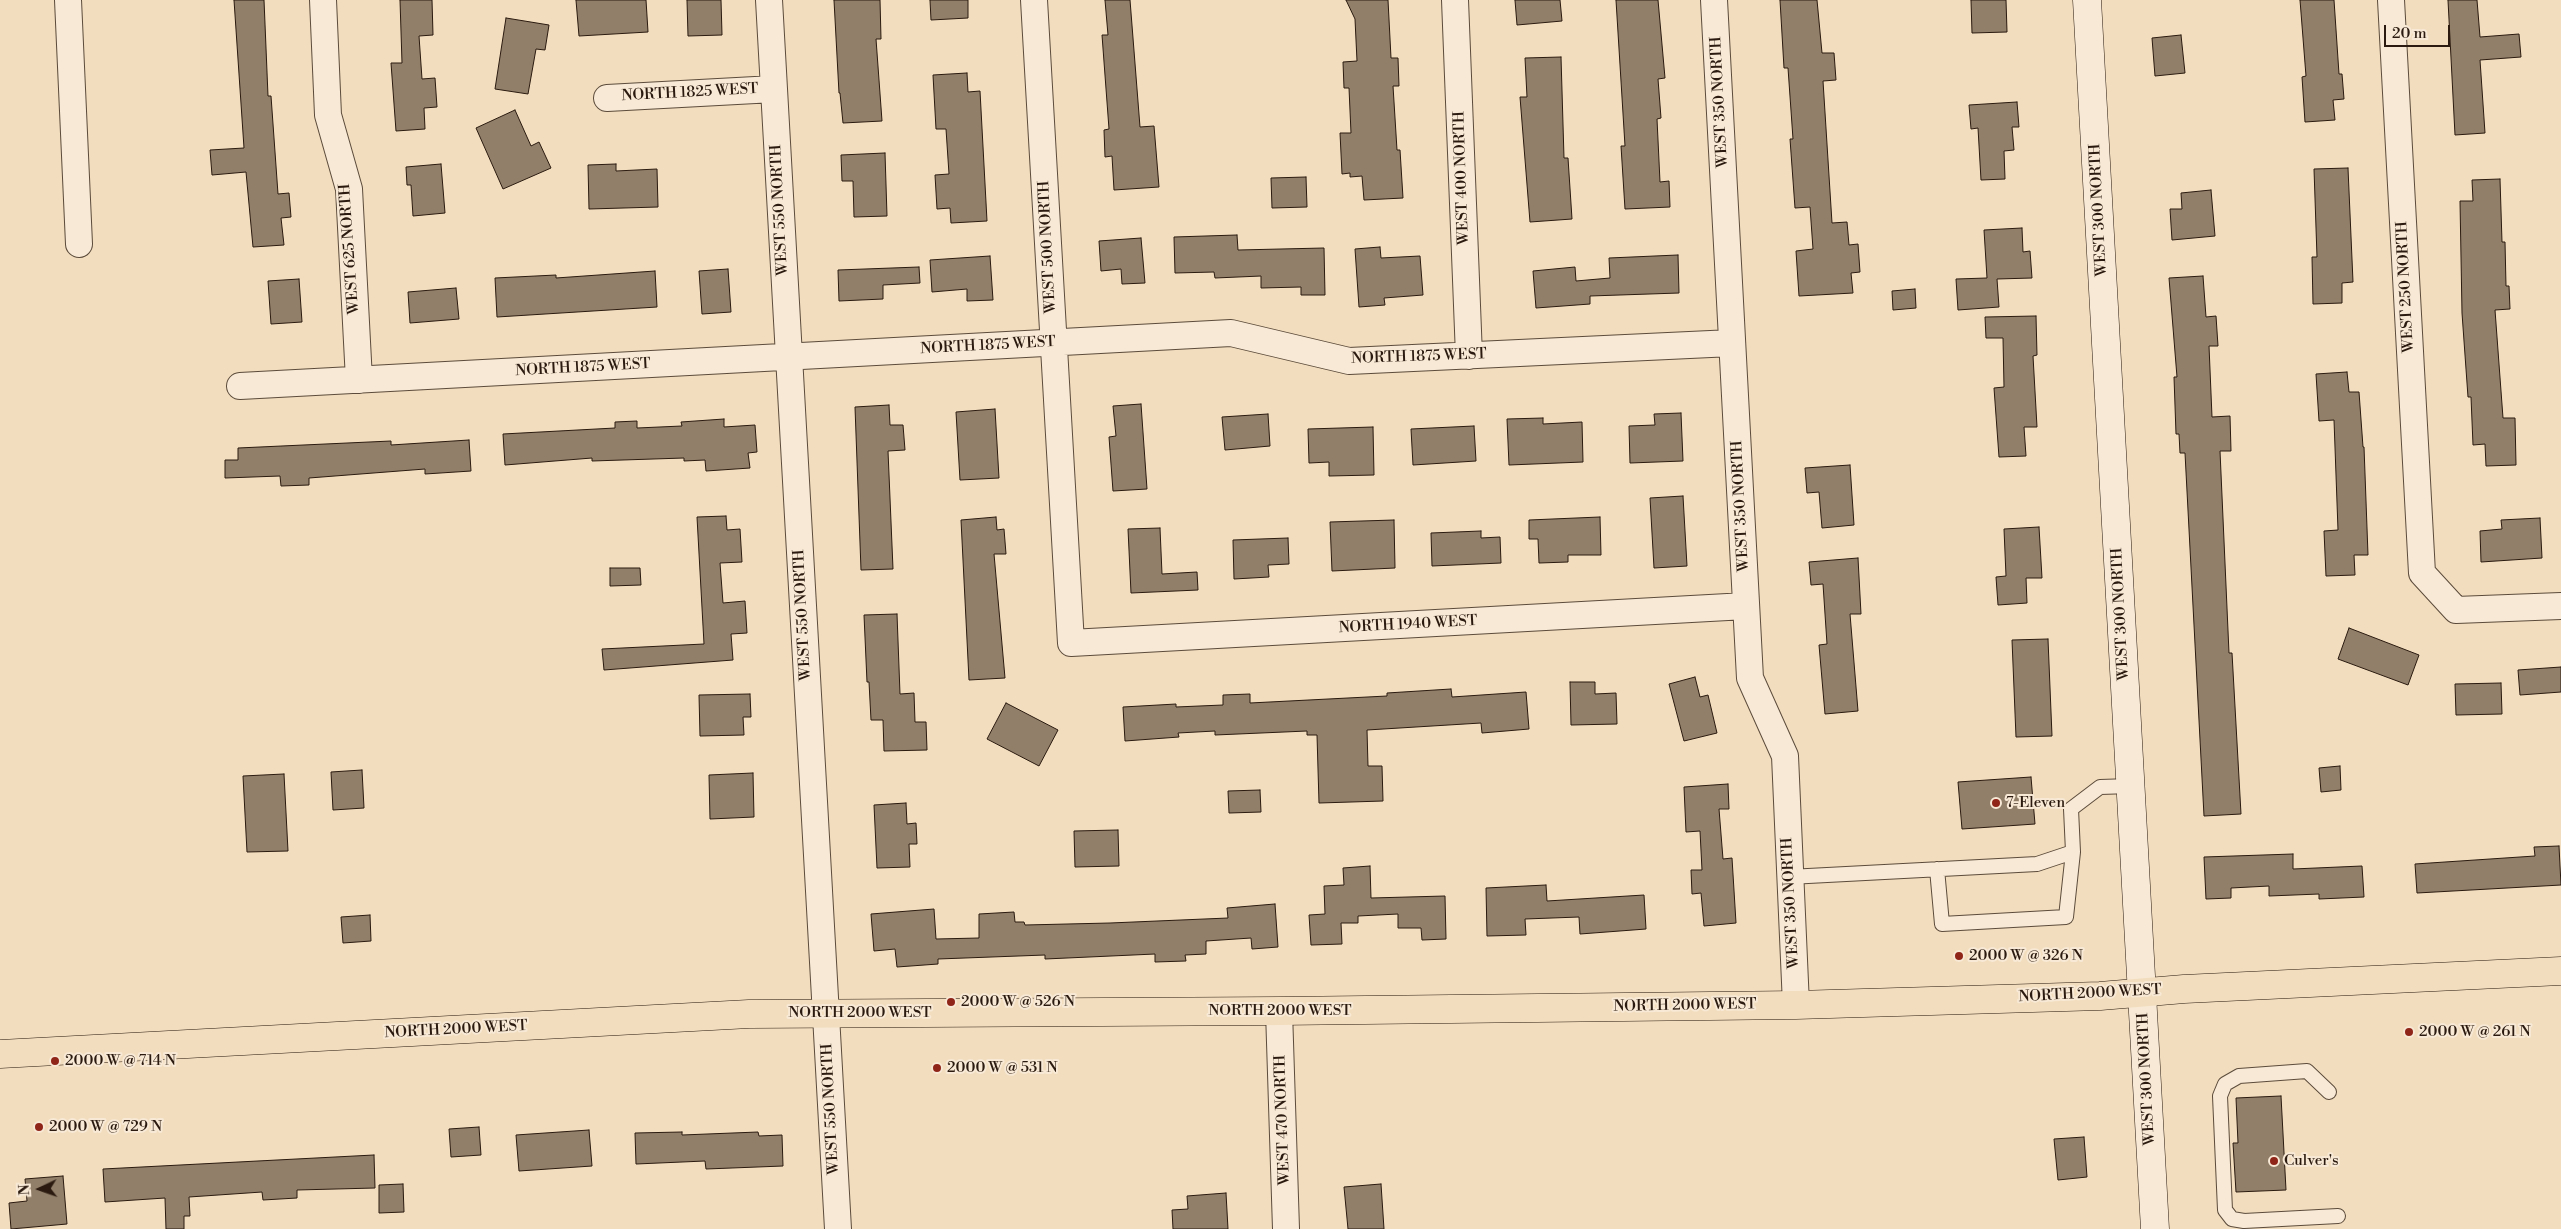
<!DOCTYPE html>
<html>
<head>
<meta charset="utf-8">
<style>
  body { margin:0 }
  #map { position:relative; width:2561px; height:1229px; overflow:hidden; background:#f2ddbe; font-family:"Libre Bodoni",serif }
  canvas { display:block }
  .north { position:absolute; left:15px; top:1164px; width:50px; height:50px; -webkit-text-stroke:4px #f7e9d5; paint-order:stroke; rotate:267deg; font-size:14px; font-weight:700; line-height:20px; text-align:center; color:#2a1a0f }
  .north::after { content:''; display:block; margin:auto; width:18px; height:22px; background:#2a1a0f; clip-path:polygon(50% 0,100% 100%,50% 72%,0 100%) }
  .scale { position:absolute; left:2384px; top:25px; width:66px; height:22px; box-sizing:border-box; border:2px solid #2a1a0f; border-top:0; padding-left:6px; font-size:15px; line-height:18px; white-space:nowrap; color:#2a1a0f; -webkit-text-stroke:4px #f7e9d5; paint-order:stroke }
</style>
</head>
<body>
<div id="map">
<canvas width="2561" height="1229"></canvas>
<div class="north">N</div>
<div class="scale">20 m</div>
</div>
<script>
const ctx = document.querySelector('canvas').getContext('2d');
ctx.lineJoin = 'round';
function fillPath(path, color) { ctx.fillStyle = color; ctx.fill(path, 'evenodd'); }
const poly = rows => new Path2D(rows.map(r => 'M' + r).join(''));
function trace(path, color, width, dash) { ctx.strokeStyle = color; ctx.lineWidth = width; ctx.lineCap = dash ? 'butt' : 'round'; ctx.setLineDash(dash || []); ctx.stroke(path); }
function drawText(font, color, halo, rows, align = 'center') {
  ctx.font = font + ' "Libre Bodoni",serif'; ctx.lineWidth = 4; ctx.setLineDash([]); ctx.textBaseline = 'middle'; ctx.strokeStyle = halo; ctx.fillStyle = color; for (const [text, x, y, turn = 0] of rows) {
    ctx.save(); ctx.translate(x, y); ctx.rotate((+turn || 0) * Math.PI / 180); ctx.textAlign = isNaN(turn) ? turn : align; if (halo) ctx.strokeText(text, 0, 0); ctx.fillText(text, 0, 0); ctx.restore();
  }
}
const building = poly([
  [234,0,264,0,268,96,271,96,278,194,289,193,291,217,281,218,284,245,253,247,246,172,212,175,210,150,244,148,234,0],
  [400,0,432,0,433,35,419,36,422,79,435,78,437,107,424,108,425,129,396,131,391,63,402,63,400,0],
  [576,0,646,0,648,32,579,36,576,0],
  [687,0,721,0,722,35,688,36,687,0],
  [834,0,880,0,881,39,876,39,882,121,843,123,840,93,839,93,834,0],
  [930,0,968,0,968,18,931,20,930,0],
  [1105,0,1130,0,1140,127,1154,126,1159,187,1114,190,1112,156,1105,157,1104,130,1109,129,1102,35,1108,35,1105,0],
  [1346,0,1388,0,1391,58,1398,58,1399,86,1393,86,1397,150,1400,150,1403,198,1364,200,1362,176,1350,177,1350,173,1342,174,1340,133,1351,133,1349,88,1344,88,1343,62,1357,61,1355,19,1346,0],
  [1515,0,1560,0,1562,21,1517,25,1515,0],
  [1616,0,1658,0,1665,78,1658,79,1661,118,1657,119,1660,182,1669,181,1670,207,1625,209,1621,146,1625,146,1616,0],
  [1780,0,1817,0,1822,53,1834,53,1836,80,1823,81,1832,223,1847,222,1849,245,1858,244,1860,272,1851,273,1853,293,1799,296,1796,251,1813,249,1810,207,1795,208,1790,139,1793,139,1788,68,1784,68,1780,0],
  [1971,0,2006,0,2007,32,1972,33,1971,0],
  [2300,0,2334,0,2339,74,2342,74,2344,99,2333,100,2335,120,2305,122,2302,77,2306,76,2300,0],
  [2448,0,2477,0,2480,37,2519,34,2521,57,2480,60,2485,133,2455,135,2448,0],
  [506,18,549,25,545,50,536,49,528,94,495,89,506,18],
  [2181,35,2185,73,2155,76,2152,38,2181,35],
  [1561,57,1564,158,1568,158,1572,219,1530,222,1520,97,1527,97,1525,58,1561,57],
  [967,73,968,92,980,91,987,221,951,223,950,208,937,209,935,175,949,174,946,129,936,129,933,75,967,73],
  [2017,102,2019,127,2012,127,2014,150,2004,151,2005,179,1981,180,1978,128,1971,129,1969,105,2017,102],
  [515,110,531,146,539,142,551,168,503,189,476,128,515,110],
  [885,153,887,216,854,217,853,181,842,181,841,155,885,153],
  [441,164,445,213,413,216,411,185,407,185,406,167,441,164],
  [616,164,616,171,657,169,658,207,589,209,588,165,616,164],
  [2348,168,2353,282,2342,283,2342,303,2313,304,2312,257,2317,257,2314,169,2348,168],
  [1306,177,1307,207,1272,208,1271,178,1306,177],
  [2500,179,2502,242,2505,242,2506,286,2509,286,2510,309,2495,310,2503,418,2515,418,2516,465,2486,466,2485,444,2473,445,2471,397,2468,397,2462,313,2460,201,2473,201,2472,180,2500,179],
  [2211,190,2215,236,2172,240,2170,209,2182,209,2181,193,2211,190],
  [2022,228,2023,252,2030,251,2032,278,1997,279,1999,307,1958,310,1956,279,1987,278,1984,230,2022,228],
  [1237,235,1238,250,1324,248,1325,295,1301,295,1301,287,1261,288,1261,276,1215,278,1214,272,1175,273,1174,237,1237,235],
  [1141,238,1145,283,1122,284,1121,269,1101,271,1099,241,1141,238],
  [1380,247,1381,258,1420,256,1423,295,1384,298,1385,305,1359,307,1355,249,1380,247],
  [1678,255,1679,293,1590,296,1590,304,1536,308,1533,271,1575,267,1576,281,1610,278,1609,258,1678,255],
  [990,256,993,300,967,301,967,289,932,292,930,260,990,256],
  [919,267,920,283,883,285,883,299,839,301,838,270,919,267],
  [728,269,731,312,702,314,699,271,728,269],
  [655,271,657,307,497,317,495,278,556,275,556,278,655,271],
  [2203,276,2206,317,2216,316,2218,346,2209,346,2212,417,2230,416,2231,451,2220,451,2229,653,2232,653,2241,814,2204,816,2185,453,2180,453,2179,434,2176,434,2174,377,2177,377,2169,278,2203,276],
  [299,279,302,322,271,324,268,281,299,279],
  [456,288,459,319,410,323,408,292,456,288],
  [1915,289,1916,308,1893,310,1892,291,1915,289],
  [2036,316,2037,355,2033,356,2037,427,2024,427,2026,456,1999,457,1994,388,2004,387,2003,338,1986,338,1985,317,2036,316],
  [2347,372,2349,392,2359,392,2363,447,2364,447,2368,555,2354,555,2355,575,2326,576,2324,531,2338,530,2334,420,2319,421,2316,374,2347,372],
  [1141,404,1147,489,1113,491,1109,437,1116,436,1113,406,1141,404],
  [889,405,890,425,903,425,905,450,888,451,893,569,861,570,855,407,889,405],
  [995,409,999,478,960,480,956,412,995,409],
  [1681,413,1683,461,1630,463,1629,426,1655,425,1654,414,1681,413],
  [1268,414,1270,446,1225,450,1222,417,1268,414],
  [1543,418,1543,424,1582,422,1583,462,1509,465,1507,419,1543,418],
  [724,419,724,427,755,425,757,452,748,453,750,468,706,471,705,460,684,461,684,458,592,461,592,458,505,465,503,434,615,428,615,422,637,421,637,428,682,426,681,422,724,419],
  [1474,426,1476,461,1413,465,1411,429,1474,426],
  [1373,427,1374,475,1329,476,1329,462,1309,463,1308,429,1373,427],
  [469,440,471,471,425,474,425,469,309,478,309,485,281,486,280,476,225,478,225,460,238,460,238,448,391,441,391,445,469,440],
  [1850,465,1854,525,1822,528,1819,492,1807,493,1805,468,1850,465],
  [1683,496,1687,566,1654,568,1650,498,1683,496],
  [726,516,727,530,740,529,742,562,720,563,723,603,745,601,747,633,731,634,733,660,604,670,602,649,704,644,697,517,726,516],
  [996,517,997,530,1004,529,1006,554,994,554,1005,678,969,680,961,520,996,517],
  [1600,517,1601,555,1568,555,1568,562,1539,563,1538,539,1529,539,1529,520,1600,517],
  [2540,518,2542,558,2481,562,2480,531,2502,529,2501,520,2540,518],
  [1394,520,1395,568,1332,571,1330,522,1394,520],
  [2039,527,2042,578,2026,578,2027,603,1998,605,1996,577,2006,576,2004,529,2039,527],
  [1160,528,1162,574,1197,572,1198,590,1131,593,1128,529,1160,528],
  [1481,531,1481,538,1500,537,1501,563,1432,566,1431,533,1481,531],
  [1288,538,1289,564,1268,565,1269,577,1234,579,1233,540,1288,538],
  [1858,558,1861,614,1850,614,1858,711,1825,714,1819,645,1827,644,1823,584,1811,585,1809,562,1858,558],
  [610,568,640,568,641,585,610,586,610,568],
  [897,614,900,694,914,693,915,722,926,722,927,750,884,751,883,720,871,720,869,682,867,682,864,615,897,614],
  [2349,628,2419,655,2408,685,2338,659,2349,628],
  [2048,639,2052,736,2016,737,2012,640,2048,639],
  [2561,667,2561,692,2520,695,2518,670,2561,667],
  [1695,677,1700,697,1708,695,1717,733,1684,741,1669,684,1695,677],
  [1570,682,1595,682,1595,694,1616,693,1617,724,1571,725,1570,682],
  [2501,683,2502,714,2456,715,2455,684,2501,683],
  [1451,689,1452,697,1526,692,1529,729,1482,733,1481,723,1367,730,1368,766,1382,766,1383,801,1319,803,1317,735,1307,735,1307,731,1215,735,1215,731,1178,733,1179,737,1125,741,1123,707,1176,704,1176,707,1223,705,1223,695,1250,694,1250,703,1387,696,1387,693,1451,689],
  [750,694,751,717,743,717,744,735,700,736,699,695,750,694],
  [1006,703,1058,730,1039,766,987,739,1006,703],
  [2340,766,2341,790,2321,792,2319,768,2340,766],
  [362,770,364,808,333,810,331,772,362,770],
  [753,773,754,817,710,819,709,775,753,773],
  [284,774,288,851,247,852,243,776,284,774],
  [2031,777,2035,824,1962,829,1958,782,2031,777],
  [1728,784,1729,809,1719,809,1723,859,1732,858,1736,923,1704,926,1701,893,1692,894,1691,870,1702,870,1700,831,1686,832,1684,787,1728,784],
  [1260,790,1261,812,1229,813,1228,791,1260,790],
  [906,803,907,824,916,823,917,844,909,844,910,867,877,868,874,805,906,803],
  [1118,830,1119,866,1075,867,1074,831,1118,830],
  [2559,846,2561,885,2417,893,2415,864,2535,856,2534,847,2559,846],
  [2293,854,2293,869,2362,866,2364,897,2319,899,2319,894,2269,896,2269,886,2231,888,2231,898,2206,899,2204,857,2293,854],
  [1370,866,1371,898,1445,896,1446,939,1422,940,1421,928,1398,928,1398,914,1358,916,1358,923,1341,923,1342,944,1311,945,1309,915,1325,914,1324,886,1344,885,1343,868,1370,866],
  [1546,885,1547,901,1644,895,1646,929,1580,934,1579,917,1525,919,1526,935,1487,936,1486,888,1546,885],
  [1275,904,1278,947,1252,949,1251,938,1206,941,1206,954,1185,955,1186,961,1155,962,1155,954,1045,959,1045,955,938,959,938,964,897,967,895,949,874,951,871,914,934,909,936,939,979,938,979,914,1014,912,1015,922,1024,922,1025,925,1110,923,1228,918,1227,908,1275,904],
  [370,915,371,941,343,943,341,917,370,915],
  [2281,1096,2286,1190,2236,1192,2233,1143,2238,1143,2236,1098,2281,1096],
  [479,1127,481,1155,451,1157,449,1129,479,1127],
  [589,1130,592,1166,519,1171,516,1135,589,1130],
  [682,1132,682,1135,758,1132,759,1136,782,1135,783,1166,706,1169,705,1161,636,1164,635,1133,682,1132],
  [2084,1137,2087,1177,2058,1180,2054,1139,2084,1137],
  [374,1155,375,1188,297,1190,297,1198,263,1200,262,1192,189,1197,190,1216,184,1216,184,1229,166,1229,165,1198,105,1202,103,1169,374,1155],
  [63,1176,67,1224,11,1229,9,1203,27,1201,25,1179,63,1176],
  [403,1184,404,1212,379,1213,379,1185,403,1184],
  [1381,1184,1384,1229,1348,1229,1344,1187,1381,1184],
  [1226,1193,1228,1229,1173,1229,1172,1210,1188,1209,1187,1196,1226,1193]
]);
fillPath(building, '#927f6a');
trace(building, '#2a1a0f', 1);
const service = poly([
  [1937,869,1942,924,2066,917,2073,852],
  [1789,877,2037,864,2073,852,2071,809,2100,787,2131,786],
  [2329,1092,2307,1071,2239,1076,2225,1084,2220,1096,2225,1210,2232,1219,2244,1221,2338,1216]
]);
const minor = poly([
  [68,0,79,244],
  [323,0,328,115,349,189,359,380],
  [769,0,838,1229],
  [1034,0,1071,643,1746,606],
  [1455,0,1469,356],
  [1714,0,1750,678,1785,756,1796,1005],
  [2391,0,2422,573,2456,610,2561,606],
  [607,98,774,89],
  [240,386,1231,333,1349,361,1732,343],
  [1279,1011,1286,1229]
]);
const secondary = poly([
  [2087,0,2155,1229]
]);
const primary = poly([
  [0,1054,749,1014,1279,1011,1796,1005,2100,996,2184,989,2561,971]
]);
trace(service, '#5c4b3b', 16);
trace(minor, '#5c4b3b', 28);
trace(secondary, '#2a1a0f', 29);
trace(primary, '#2a1a0f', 29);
trace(service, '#f7e9d5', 14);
trace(minor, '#f7e9d5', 26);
trace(secondary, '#f7e9d5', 28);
trace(primary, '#f2ddbe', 28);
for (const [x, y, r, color] of [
  [1996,803,5,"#8f2418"],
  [1959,956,5,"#8f2418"],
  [951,1002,5,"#8f2418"],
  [2409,1032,5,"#8f2418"],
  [55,1061,5,"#8f2418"],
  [937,1068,5,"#8f2418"],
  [39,1127,5,"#8f2418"],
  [2274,1161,5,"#8f2418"]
]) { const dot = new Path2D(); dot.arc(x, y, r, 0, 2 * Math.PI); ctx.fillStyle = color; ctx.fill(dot); trace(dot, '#f7e9d5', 2); }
drawText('15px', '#2a1a0f', '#f7e9d5', [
  ["NORTH 1825 WEST",690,93,-3],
  ["WEST 350 NORTH",1720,102,-93],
  ["WEST 400 NORTH",1462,178,-92],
  ["WEST 550 NORTH",780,210,-93],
  ["WEST 300 NORTH",2099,210,-93],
  ["WEST 500 NORTH",1048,247,-93],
  ["WEST 625 NORTH",350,249,-94],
  ["WEST 250 NORTH",2406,287,-93],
  ["NORTH 1875 WEST",988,346,-3],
  ["NORTH 1875 WEST",1419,357,-2],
  ["NORTH 1875 WEST",583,368,-3],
  ["WEST 350 NORTH",1741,506,-93],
  ["WEST 300 NORTH",2121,614,-93],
  ["WEST 550 NORTH",803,615,-93],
  ["NORTH 1940 WEST",1408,625,-3],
  ["WEST 350 NORTH",1791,903,-93],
  ["NORTH 2000 WEST",2090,994,-3],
  ["NORTH 2000 WEST",1685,1006,-1],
  ["NORTH 2000 WEST",1280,1011],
  ["NORTH 2000 WEST",860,1013],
  ["NORTH 2000 WEST",456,1030,-3],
  ["WEST 300 NORTH",2147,1079,-93],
  ["WEST 550 NORTH",831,1109,-93],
  ["WEST 470 NORTH",1283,1120,-92]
]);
drawText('15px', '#2a1a0f', '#f7e9d5', [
  ["7-Eleven",2006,803],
  ["2000 W @ 326 N",1969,956],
  ["2000 W @ 526 N",961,1002],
  ["2000 W @ 261 N",2419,1032],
  ["2000 W @ 714 N",65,1061],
  ["2000 W @ 531 N",947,1068],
  ["2000 W @ 729 N",49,1127],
  ["Culver's",2284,1161]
], 'left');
</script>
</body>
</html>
